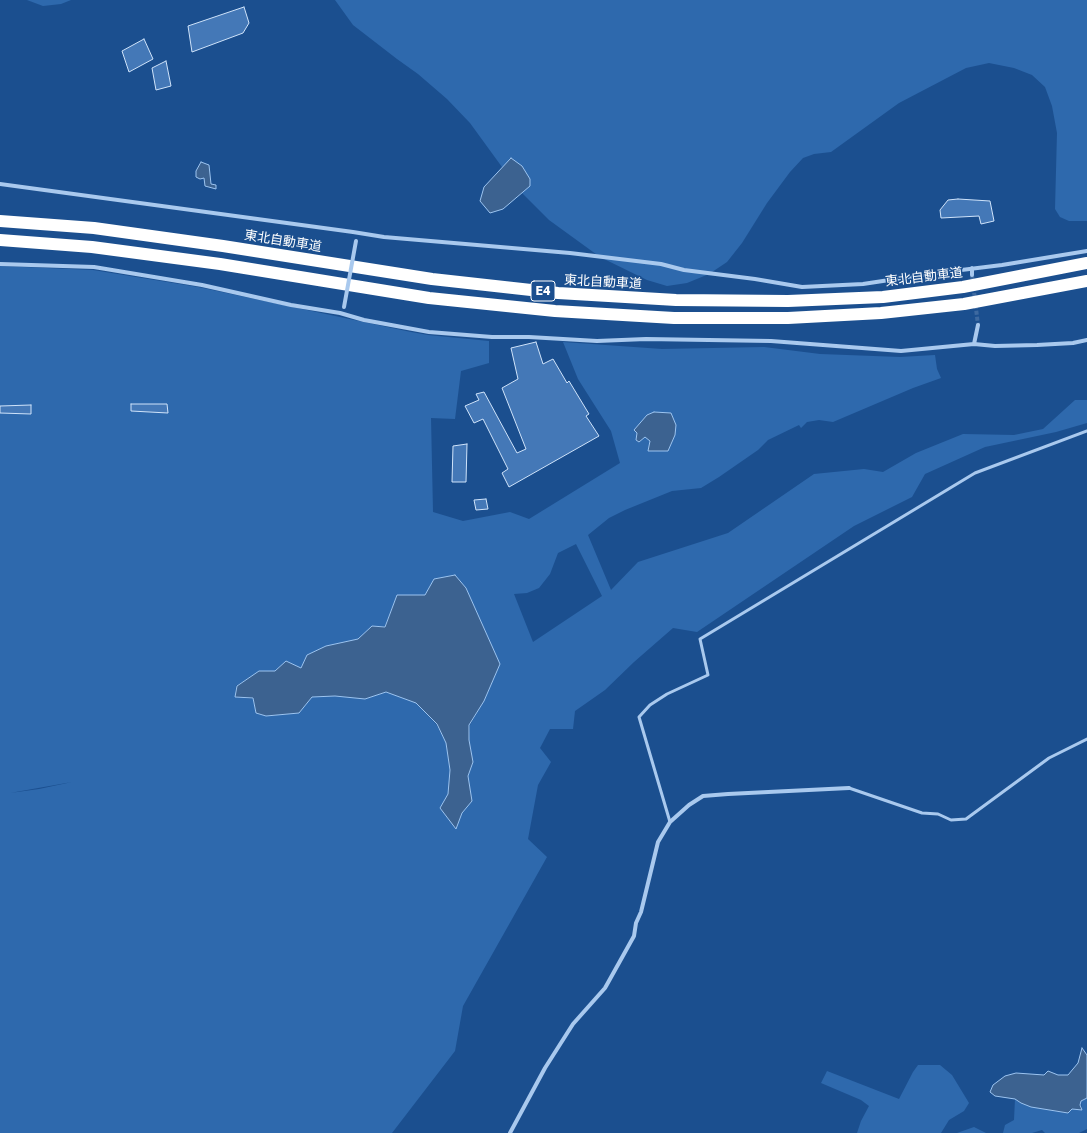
<!DOCTYPE html>
<html>
<head>
<meta charset="utf-8">
<style>
  body { margin:0 }
  canvas { display:block; background:#1b4f8f }
</style>
</head>
<body>
<canvas width="1087" height="1133"></canvas>
<script>
const ctx = document.querySelector('canvas').getContext('2d');
ctx.lineJoin = 'round';
function fillPath(path, color) { ctx.fillStyle = color; ctx.fill(path, 'evenodd'); }
const poly = rows => new Path2D(rows.map(r => 'M' + r).join(''));
function trace(path, color, width, dash) { ctx.strokeStyle = color; ctx.lineWidth = width; ctx.lineCap = dash ? 'butt' : 'round'; ctx.setLineDash(dash || []); ctx.stroke(path); }
function drawText(font, color, halo, rows, align = 'center') {
  ctx.font = font + ' "Golos Text","Noto Sans JP",sans-serif'; ctx.lineWidth = 3; ctx.setLineDash([]); ctx.textBaseline = 'middle'; ctx.strokeStyle = halo; ctx.fillStyle = color; for (const [text, x, y, turn = 0] of rows) {
    ctx.save(); ctx.translate(x, y); ctx.rotate((+turn || 0) * Math.PI / 180); ctx.textAlign = isNaN(turn) ? turn : align; if (halo) ctx.strokeText(text, 0, 0); ctx.fillText(text, 0, 0); ctx.restore();
  }
}
fillPath(poly([
  [27,0,71,0,61,4,43,6],
  [335,0,1087,0,1087,221,1069,221,1060,217,1055,209,1057,133,1052,106,1045,87,1032,75,1014,68,989,63,966,68,899,103,831,152,814,154,803,158,790,172,767,203,742,243,727,262,709,274,687,283,667,286,647,280,600,257,549,220,518,189,470,123,447,99,418,74,397,59,353,25],
  [0,266,93,270,198,287,411,332,428,335,489,341,489,363,461,371,455,419,431,418,433,512,463,521,510,512,529,519,620,463,611,431,578,379,563,342,662,349,764,347,820,354,900,357,935,355,937,369,941,378,913,388,833,422,819,420,807,422,801,428,799,425,768,440,758,450,719,477,701,488,672,491,625,510,609,518,588,535,611,590,638,562,728,533,814,474,864,469,883,472,916,453,963,434,1014,435,1043,429,1075,400,1087,400,1087,423,1056,432,985,447,925,474,912,497,854,526,697,632,673,628,634,662,605,690,575,711,573,729,550,729,540,748,551,762,538,785,528,839,547,857,463,1006,455,1051,392,1133,0,1133],
  [576,544,602,596,533,642,514,594,527,593,539,588,550,574,558,553],
  [455,575,466,588,500,664,484,701,470,725,469,740,473,763,468,776,472,801,462,813,456,829,440,808,448,794,450,770,446,743,436,724,416,703,386,692,365,699,335,696,312,697,299,713,266,716,256,713,253,699,235,697,236,686,259,671,275,671,286,661,301,668,307,655,326,646,358,639,372,626,385,626,397,595,425,595,434,579],
  [72,782,39,789,10,793],
  [918,1065,940,1065,952,1075,969,1103,964,1111,949,1120,941,1133,857,1133,861,1121,869,1106,861,1100,821,1083,827,1071,899,1099,913,1072],
  [1087,1098,1087,1129,1079,1133,1045,1133,1042,1130,1032,1133,1003,1133,1005,1125,1014,1120,1015,1099,1021,1103,1031,1107,1068,1113,1072,1109,1082,1110,1081,1101],
  [974,1127,986,1133,957,1133]
]), '#2e69ad');
const water = poly([
  [511,158,522,166,530,179,530,186,503,209,490,213,480,201,484,187,511,158],
  [201,162,209,165,211,184,216,185,216,189,205,186,204,178,200,179,196,177,196,171,201,162],
  [654,412,671,413,676,425,675,435,668,451,648,451,650,441,645,437,639,442,636,440,637,433,634,430,647,415,654,412],
  [455,575,466,588,500,664,484,701,469,725,469,740,473,762,468,776,472,801,462,813,456,829,440,808,448,794,450,770,446,743,437,724,416,703,386,692,365,699,335,696,312,697,299,713,266,716,256,713,253,698,235,697,237,686,259,671,275,671,286,661,301,668,307,655,326,646,358,639,372,626,385,627,397,595,425,595,434,579,455,575],
  [1082,1048,1087,1055,1087,1098,1081,1101,1080,1105,1082,1110,1072,1109,1068,1113,1031,1107,1021,1103,1015,1099,995,1096,990,1092,993,1085,1005,1076,1016,1073,1044,1075,1048,1071,1058,1075,1068,1075,1078,1063,1082,1048]
]);
fillPath(water, '#3c6290');
trace(water, '#9cc4f0', 1);
const building = poly([
  [244,7,249,23,243,33,192,52,188,26,244,7],
  [144,39,153,59,129,72,122,51,144,39],
  [166,61,171,86,156,90,152,68,166,61],
  [958,199,990,201,994,221,981,224,979,216,941,218,940,210,948,200,958,199],
  [536,342,543,364,553,359,567,383,569,381,589,414,586,416,599,436,509,487,502,473,508,469,483,419,474,423,465,406,479,400,476,394,484,392,517,453,526,449,502,388,518,379,511,348,536,342],
  [131,404,167,404,168,413,131,411,131,404],
  [31,405,31,414,0,413,0,406,31,405],
  [467,444,466,482,452,482,453,446,467,444],
  [486,499,488,509,476,510,474,500,486,499]
]);
fillPath(building, '#4478b7');
trace(building, '#cfe3fa', 1);
trace(poly([
  [972,275,978,325]
]), '#3d69a0', 4, [4, 2]);
trace(poly([
  [849,788,922,813,938,814,951,820,966,819,1049,758,1087,739],
  [670,822,639,717,650,705,667,694,708,675,700,639,975,473,1087,431]
]), '#a9c9ee', 3);
trace(poly([
  [0,184,353,232,384,237,570,253,661,264,684,270,755,279,802,287,863,284,929,274,1002,265,1087,251],
  [0,264,94,267,202,285,291,305,340,313,364,320,429,332,492,337,529,337,597,341,646,339,771,341,901,351,974,344,995,346,1037,345,1073,343,1087,340],
  [972,275,972,268],
  [974,344,978,325],
  [510,1133,545,1068,573,1024,605,988,634,936,636,923,641,912,658,842,670,822,689,805,703,796,728,794,849,788]
]), '#a9c9ee', 4);
trace(poly([
  [0,221,94,228,223,246,432,279,558,293,676,300,788,301,883,297,963,287,1087,263],
  [0,240,92,247,220,264,429,298,555,311,674,318,788,318,881,313,964,304,1087,281]
]), '#fff', 12);
trace(poly([
  [344,307,356,241]
]), '#a9c9ee', 4);
for (const [x, y, w] of [
  [543,291,24]
]) { const box = new Path2D(); box.roundRect(x - w / 2, y - 10, w, 20, 3); ctx.fillStyle = '#1b4f8f'; ctx.fill(box); trace(box, '#fff', 1); }
drawText('bold 12px', '#fff', null, [
  ["E4",543,291]
]);
drawText('13px', '#fff', '#1b4f8f', [
  ["東北自動車道",283,241,9],
  ["東北自動車道",924,277,-7],
  ["東北自動車道",603,282,3]
]);
</script>
</body>
</html>
